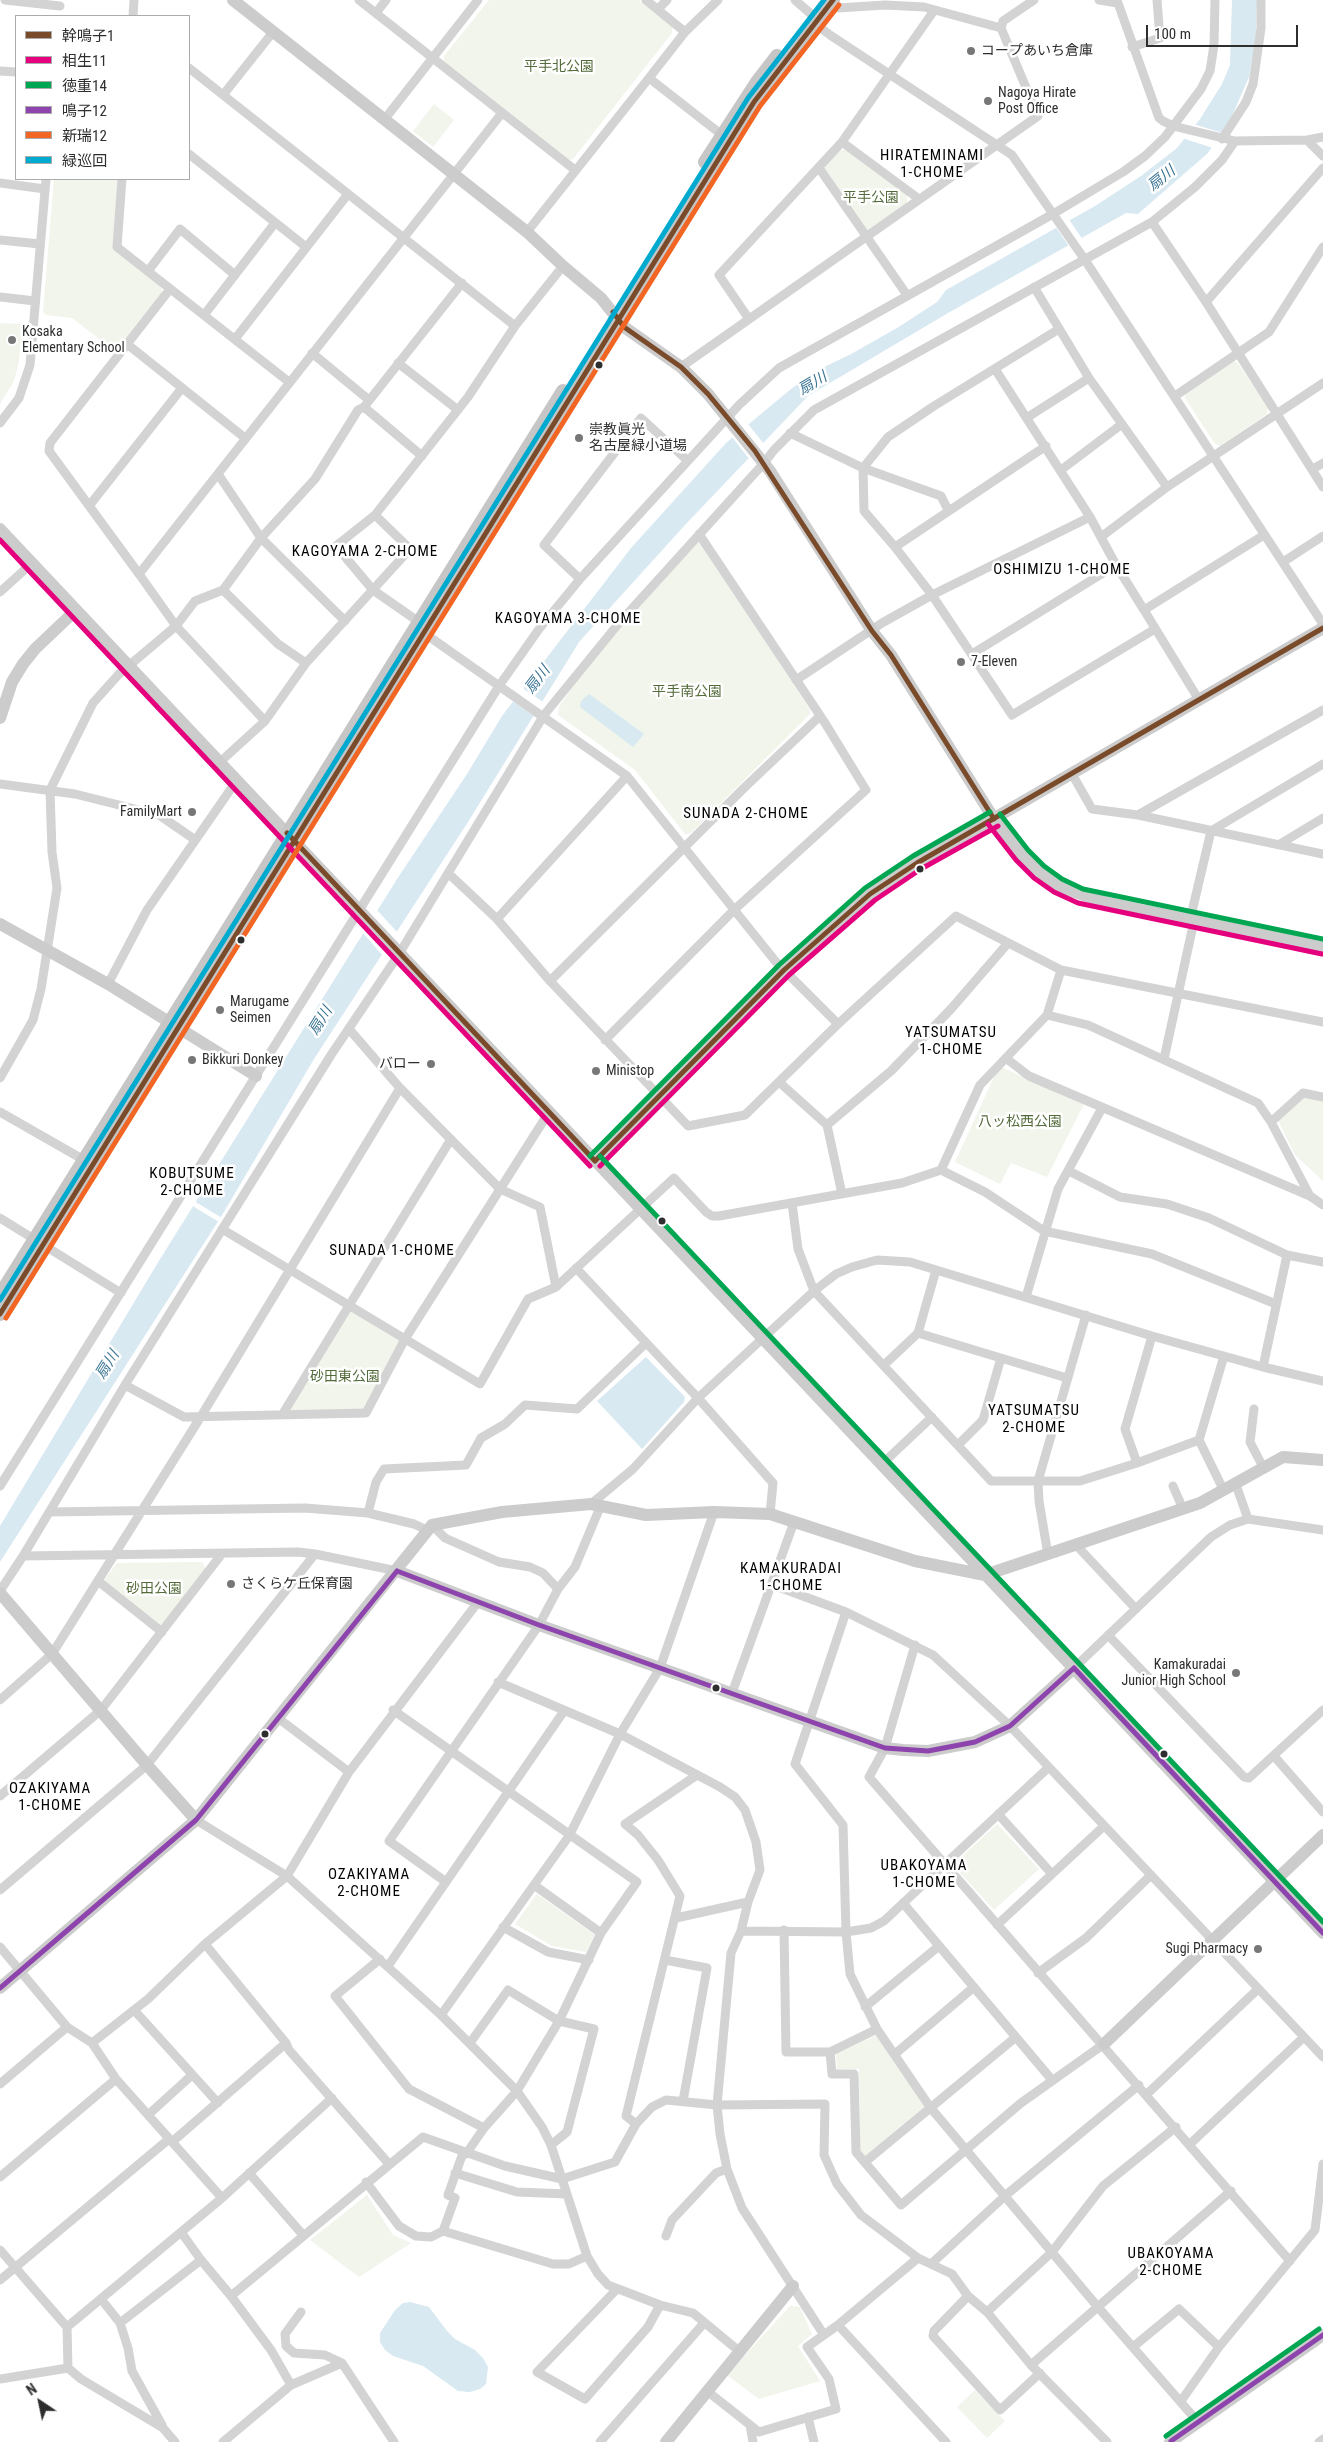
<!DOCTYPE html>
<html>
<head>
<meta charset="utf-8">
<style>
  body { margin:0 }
  #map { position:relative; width:1323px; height:2442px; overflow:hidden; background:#fff; font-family:"Roboto Condensed","Noto Sans JP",sans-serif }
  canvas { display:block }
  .legend { position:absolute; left:15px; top:15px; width:175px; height:165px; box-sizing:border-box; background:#fff; border:1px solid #ababab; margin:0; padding:6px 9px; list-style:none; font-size:15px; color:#2e2e2e }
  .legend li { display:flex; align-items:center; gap:10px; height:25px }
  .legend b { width:25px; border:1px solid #ababab }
  .north { position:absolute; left:15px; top:2377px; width:50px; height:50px; -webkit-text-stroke:4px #fff; paint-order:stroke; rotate:326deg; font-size:14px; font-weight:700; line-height:20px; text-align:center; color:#2e2e2e }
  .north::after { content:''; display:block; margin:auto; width:18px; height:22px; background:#2e2e2e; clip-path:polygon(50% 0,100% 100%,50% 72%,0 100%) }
  .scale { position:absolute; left:1146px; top:25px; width:152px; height:22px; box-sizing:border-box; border:2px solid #2e2e2e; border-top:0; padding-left:6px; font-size:15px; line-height:18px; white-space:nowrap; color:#2e2e2e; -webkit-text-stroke:4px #fff; paint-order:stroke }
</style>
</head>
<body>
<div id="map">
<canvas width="1323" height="2442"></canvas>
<ul class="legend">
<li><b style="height:6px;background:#7a4b2a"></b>幹鳴子1</li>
<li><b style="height:6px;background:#e5007d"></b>相生11</li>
<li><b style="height:6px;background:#00a651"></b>徳重14</li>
<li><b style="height:6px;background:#8e44ad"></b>鳴子12</li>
<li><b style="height:6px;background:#f26522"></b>新瑞12</li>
<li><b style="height:6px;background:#00a9ce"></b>緑巡回</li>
</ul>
<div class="north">N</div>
<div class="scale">100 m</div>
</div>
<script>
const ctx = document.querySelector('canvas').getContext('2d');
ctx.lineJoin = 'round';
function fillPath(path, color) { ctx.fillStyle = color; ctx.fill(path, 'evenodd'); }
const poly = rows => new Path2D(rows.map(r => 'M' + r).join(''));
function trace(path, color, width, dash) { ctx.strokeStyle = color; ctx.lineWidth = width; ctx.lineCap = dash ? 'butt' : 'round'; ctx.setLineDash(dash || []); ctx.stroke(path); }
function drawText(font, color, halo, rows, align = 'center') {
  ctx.font = font + ' "Roboto Condensed","Noto Sans JP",sans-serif'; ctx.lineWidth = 5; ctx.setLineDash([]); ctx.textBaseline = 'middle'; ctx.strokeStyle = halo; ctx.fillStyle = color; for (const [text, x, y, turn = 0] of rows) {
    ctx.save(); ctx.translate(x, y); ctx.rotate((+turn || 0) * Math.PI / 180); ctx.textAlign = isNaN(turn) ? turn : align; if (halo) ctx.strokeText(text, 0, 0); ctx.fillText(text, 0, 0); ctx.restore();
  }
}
fillPath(poly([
  [489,0,639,0,672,26,672,33,573,159,569,160,444,61,444,56],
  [434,104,454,120,433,147,413,131],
  [846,149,907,194,907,203,869,230,863,229,824,172,825,166,839,151],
  [54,179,118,179,113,249,161,286,162,293,118,350,112,349,72,318,46,315,43,312],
  [0,323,22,324,19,361,14,381,0,404],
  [1233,361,1238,363,1268,408,1267,414,1220,446,1215,444,1185,398,1185,393],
  [698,542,701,542,810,710,810,714,690,834,685,834,635,770,558,715,559,707,586,666],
  [999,1066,1084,1104,1047,1177,1011,1163,1000,1184,955,1162],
  [1298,1095,1323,1101,1323,1181,1295,1155,1277,1118],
  [348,1305,405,1339,366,1413,282,1415],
  [202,1562,206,1569,162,1625,157,1625,105,1584,105,1579,117,1563],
  [997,1824,1039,1869,994,1910,953,1865],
  [537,1894,595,1935,586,1952,552,1946,515,1924],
  [877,2035,926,2105,865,2156,860,2149,859,2069,837,2069,836,2054],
  [367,2195,393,2235,411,2243,359,2277,310,2240],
  [790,2306,800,2307,812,2334,798,2346,820,2381,759,2399,727,2375],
  [975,2390,1005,2421,987,2438,957,2407]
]), '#f1f5eb');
fillPath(poly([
  [1232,0,1257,0,1256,35,1249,77,1232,116,1208,153,1138,214,1126,213,948,313,808,396,685,525,579,642,468,822,314,1059,224,1212,0,1562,0,1526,157,1264,397,879,467,774,502,716,631,548,726,443,791,389,818,370,851,354,897,328,937,302,946,290,1095,206,1141,176,1177,148,1200,119,1222,84,1230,65],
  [589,694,644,734,633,747,580,707,581,701],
  [646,1357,685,1397,684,1402,642,1449,597,1401],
  [410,2302,429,2307,447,2331,455,2339,475,2350,483,2358,488,2367,486,2384,480,2389,470,2392,458,2391,423,2366,393,2356,385,2350,380,2342,380,2333,395,2310,403,2303]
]), '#d8e9f2');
fillPath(poly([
  [1193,124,1223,133,1213,148,1182,138],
  [1068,218,1083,240,1070,248,1055,226],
  [748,424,764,444,750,460,732,437],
  [521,687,543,702,534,716,511,700],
  [377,910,399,934,384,957,362,932],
  [194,1201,222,1218,219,1222,191,1205]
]), '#fff');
trace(poly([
  [5,0,60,6],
  [359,0,575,170],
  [646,0,685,32,649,78,722,135],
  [795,0,811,14,814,23,830,35,1012,155,1085,260,1323,624],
  [1099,0,1118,3,1159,118,1163,121,1173,126,1235,141,1307,140,1323,137],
  [658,9,667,0],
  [376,13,386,0],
  [133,16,134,0],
  [1001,28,1003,21,1034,0],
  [685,32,718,0],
  [1132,47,1160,38,1157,0],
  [189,68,515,326],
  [0,71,16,72],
  [223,95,273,32],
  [384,120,478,0],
  [1222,139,1246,102,1253,84,1261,28,1261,0],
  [1307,140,1323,156],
  [842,142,919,199],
  [189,154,306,247],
  [819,168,907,295],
  [122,179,117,247,289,382],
  [0,183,45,189],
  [1152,222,1206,302,1323,487],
  [527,232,649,78],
  [0,240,40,244],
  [148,271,180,229,235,275],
  [1034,287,1089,378,1167,487],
  [0,297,35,301],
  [1206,302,1323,168],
  [204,315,275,223],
  [749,319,719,275,842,142,933,12],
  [1059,329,934,406,888,437,863,468,864,511,895,547,932,595,1012,715,1155,629],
  [235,339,348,194],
  [127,344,245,438],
  [312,353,369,400],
  [398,363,458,410],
  [681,367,1038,116,1001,28,924,7,885,5,838,8,830,3],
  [1175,396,1269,332,1323,247],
  [364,407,422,456],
  [1028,417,1089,378],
  [0,423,19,398,30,365,46,179],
  [790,433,863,468,941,496,948,510],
  [1313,469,1323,463],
  [1061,470,1122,424],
  [218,474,261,538,345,621],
  [89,506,182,388],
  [375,515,336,546,373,590,419,622],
  [1101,537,1167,487,1323,383],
  [895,547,1046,446],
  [1283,562,1323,536],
  [1116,565,1144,610],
  [139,574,49,451,50,443,170,289],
  [580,579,544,545,641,418,688,461],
  [223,590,278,644,306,663,410,549,375,515,468,397,515,326,563,266],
  [0,592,32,563],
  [424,633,627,776,776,962,838,1024],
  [972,654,1116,565,1090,517,995,369],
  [306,663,265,721,176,626,139,574,502,113],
  [796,680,882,623,932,595,1090,517],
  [1199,700,1144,610,1264,535],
  [220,762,265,721],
  [1072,774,1092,809,1138,815,1323,854],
  [0,784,75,794,159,815,194,839],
  [1138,815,1323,710],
  [1211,831,1323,764],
  [1280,844,1323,818],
  [448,873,497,919,550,981,688,1126,745,1115,838,1024,956,916,1061,970,1323,1022],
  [497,919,627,776],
  [1190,920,1211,831],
  [550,981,745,787,819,717],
  [108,984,147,910,237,780],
  [1047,1015,1088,1025,1258,1103,1271,1122,1310,1196],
  [349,1029,400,1088,500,1189,540,1207,556,1287],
  [605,1040,734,910,866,790,825,723,699,534],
  [1007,1059,1029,1076,1310,1196,1323,1205],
  [1164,1059,1194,921],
  [0,1078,33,1020,41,989,57,888,52,852,50,790,93,703,119,674,176,626,195,601,223,590,261,538,315,479,358,410,364,407,462,283],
  [779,1082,827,1125,842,1194],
  [0,1112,84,1160],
  [1271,1122,1303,1093,1323,1097],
  [827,1125,891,1071,951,1009,1008,943],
  [941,1170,980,1085,1047,1015,1061,970],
  [1069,1171,1120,1197,1167,1204,1209,1218,1287,1255,1323,1262],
  [792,1203,798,1249,814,1291,991,1481,1080,1481,1137,1463,1199,1440],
  [0,1218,121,1293],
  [222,1229,480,1384,528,1299,556,1287,674,1178,706,1212,712,1216,719,1216,902,1183,941,1170,985,1192,1044,1231,1152,1254,1276,1304],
  [576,1268,698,1398,773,1483,770,1514],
  [1026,1297,1058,1189,1102,1108],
  [918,1333,1067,1378],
  [884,1365,918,1333,936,1270],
  [1263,1367,1287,1255],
  [125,1385,184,1417,366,1413,405,1339,549,1112],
  [1254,1409,1250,1442,1263,1467],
  [282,1415,451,1139],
  [958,1445,983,1420,1001,1358],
  [1137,1463,1125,1429,1152,1336],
  [882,1464,932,1417],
  [1235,1482,1248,1519],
  [0,1486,499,686,539,629,580,579,739,405,779,368,1053,214,1123,172,1145,156,1165,137,1201,89,1210,71,1214,45,1215,0],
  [1173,1486,1183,1509],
  [1223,1489,1199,1440,1224,1356],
  [591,1504,633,1469,698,1398,814,1291,836,1274,852,1267,877,1260,910,1262,1152,1336,1263,1367,1323,1381],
  [50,1512,305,1508,368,1513,414,1524,427,1530],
  [368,1513,376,1482,384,1469,466,1465,481,1438,505,1424,525,1405,577,1409,646,1343],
  [432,1525,445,1538,499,1562,530,1567,543,1573,558,1589],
  [1077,1546,1136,1609],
  [1048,1555,1039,1501,1038,1481,1086,1315],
  [23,1556,125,1385,331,1055,399,954,544,715,619,623,764,463,774,450,814,410,1152,222,1195,187,1222,160,1235,141],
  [98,1581,162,1632],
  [773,1585,846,1612,933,1655,1010,1726,1323,2057],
  [0,1591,23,1556,298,1552,315,1554,397,1571],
  [846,1612,795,1764,843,1825,846,1932,850,1974,877,2029,930,2107,1097,2306,1198,2422],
  [1108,1635,1244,1777,1249,1778,1323,1710],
  [915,1645,885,1748,869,1777,1290,2261],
  [1074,1668,1211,1537,1230,1525,1248,1519,1323,1530],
  [498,1682,620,1734,720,1787,735,1797,745,1810,756,1842,760,1870,748,1902,741,1931,731,1953,717,2105,720,2134,727,2169,742,2208,824,2335],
  [732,1693,794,1522],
  [0,1700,52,1654,200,1418,400,1088],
  [393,1710,637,1882,601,1933,559,2021,517,2091,484,2128,466,2154],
  [278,1718,349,1772],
  [1274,1756,1323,1812],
  [0,1796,101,1710,221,1555],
  [998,1814,1052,1874],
  [196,1820,287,1876,441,2015,517,2091,542,2127,551,2145,587,2256,598,2274,608,2285,660,2305,693,2313,739,2351],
  [446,1882,389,1841,539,1625,558,1589,575,1567,601,1505],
  [534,1885,601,1933],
  [0,1890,147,1765,315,1554],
  [903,1903,1052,2080],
  [676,1918,748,1902],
  [997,1925,1104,1826],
  [503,1927,548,1952,589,1960],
  [784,1930,786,2052,830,2052,877,2029],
  [741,1931,846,1932,871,1928,884,1921,1049,1767],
  [205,1944,286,2043,289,2050,389,2164],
  [0,1947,67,2027,92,2043,116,2079,222,2198],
  [380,1959,335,1996,409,2089,484,2128],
  [665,1960,707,1968,683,2101],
  [388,1966,564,1711],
  [1038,1973,1086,1938,1151,1875],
  [865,2007,939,1946],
  [134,2010,218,2103],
  [441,2015,569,1836,620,1734,660,1668,714,1512],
  [92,2043,148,1999,205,1944,287,1876,349,1772,478,1602],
  [470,2043,508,1990,559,2021,594,2029,567,2132,551,2145],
  [830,2052,832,2074,854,2074,856,2152,901,2205,1021,2103,1104,2044],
  [895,2054,974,1987],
  [0,2084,67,2027],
  [1147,2094,1258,1989],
  [148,2115,192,2075],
  [636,2124,626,2116,680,1896,658,1860,638,1835,625,1824,697,1775],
  [172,2142,286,2043],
  [1190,2144,1304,2037],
  [865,2162,1016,2037],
  [249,2173,303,2235],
  [455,2173,517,2192,567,2194],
  [0,2177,116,2079],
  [366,2182,399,2226,416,2236,431,2237,443,2231,553,2264,569,2264,587,2256],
  [443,2231,455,2198,448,2195,463,2153],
  [181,2232,201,2260,231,2296,423,2137,505,2166,562,2179,615,2162,636,2124,652,2107,666,2100,717,2105,825,2104,824,2155,837,2184,861,2215,918,2258,952,2274,968,2296,987,2312,1031,2365,1107,2442],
  [666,2236,672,2220,716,2173,727,2169],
  [0,2250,67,2327,68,2368,81,2379,163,2428,175,2442],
  [931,2264,1006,2195,1139,2085],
  [0,2280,169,2139],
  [616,2290,537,2372,585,2399,648,2327,660,2305],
  [231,2296,271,2350,291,2385],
  [968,2296,934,2331,933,2336,1000,2410,1040,2373],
  [101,2299,120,2323,201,2260],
  [301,2312,285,2334,286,2346,294,2353,325,2355,342,2363,394,2442],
  [987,2312,1052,2252,1103,2186,1176,2127],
  [120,2323,128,2348,132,2371,162,2425],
  [838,2325,946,2442],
  [67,2327,222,2198,332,2098],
  [1133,2347,1179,2309,1219,2347],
  [1031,2365,1231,2191],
  [0,2379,68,2368],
  [707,2391,759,2432,836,2409,829,2379,807,2347,838,2325,918,2258],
  [1181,2401,1219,2347,1315,2230,1323,2164],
  [808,2417,814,2442],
  [750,2425,753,2442],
  [223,2442,291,2385,342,2363],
  [600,2442,704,2323],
  [1319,2442,1323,2439]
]), '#d3d3d3', 9);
trace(poly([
  [233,0,527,232,563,266,601,298,624,327,681,367,708,394,770,471,872,631,891,655,994,819,1022,855,1039,872,1058,886,1107,903,1323,947],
  [0,529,1323,1933],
  [0,718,12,682,23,664,35,649,76,610],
  [0,924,108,984,256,1076],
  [595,1161,784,970,870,894,917,863,1323,628],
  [397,1571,539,1625,885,1748,903,1750,928,1751,975,1742,1010,1726,1074,1668],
  [0,1593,147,1765,196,1820],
  [0,1988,196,1820,432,1525,502,1512,591,1504,646,1515,714,1512,770,1514,915,1561,985,1575,1200,1503,1283,1457,1323,1460],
  [1104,2044,1323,1835],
  [666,2442,793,2286],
  [1170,2442,1323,2335]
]), '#ccc', 12);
trace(poly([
  [705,162,757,82,777,56],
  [0,1295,563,391],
  [0,1314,754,102,833,0]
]), '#c6c6c6', 14);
trace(poly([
  [613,312,624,327,681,367,708,394,755,451,872,631,891,655,994,819],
  [287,833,595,1161],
  [595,1161,784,970,870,894,917,863,1323,628],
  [0,1314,754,102,833,0]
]), '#7a4b2a', 5);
trace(poly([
  [0,540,590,1166],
  [988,824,1016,860,1034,878,1054,892,1078,903,1322,954],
  [600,1166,789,975,875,900,921,869,998,826]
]), '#e5007d', 5);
trace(poly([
  [1000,814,1028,850,1044,866,1062,879,1083,889,1323,939],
  [590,1156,779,965,865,888,913,856,990,812],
  [600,1156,1323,1922],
  [1166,2436,1319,2329]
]), '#00a651', 5);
trace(poly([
  [397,1571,539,1625,885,1748,928,1751,975,1742,1010,1726,1074,1668],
  [1074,1668,1323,1933],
  [0,1988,196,1820,397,1571],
  [1171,2441,1323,2335]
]), '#8e44ad', 5);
trace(poly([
  [6,1318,760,106,839,5]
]), '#f26522', 5);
trace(poly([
  [0,1300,748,98,824,0]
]), '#00a9ce', 5);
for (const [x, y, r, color] of [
  [971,51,5,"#777"],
  [988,101,5,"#777"],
  [12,340,5,"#777"],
  [599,365,4.5,"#2e2e2e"],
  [579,438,5,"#777"],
  [961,662,5,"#777"],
  [192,812,5,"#777"],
  [920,869,4.5,"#2e2e2e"],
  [241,940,4.5,"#2e2e2e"],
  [220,1010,5,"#777"],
  [192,1060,5,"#777"],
  [431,1064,5,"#777"],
  [596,1071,5,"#777"],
  [662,1221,4.5,"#2e2e2e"],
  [231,1584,5,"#777"],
  [1236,1673,5,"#777"],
  [716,1688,4.5,"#2e2e2e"],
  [265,1734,4.5,"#2e2e2e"],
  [1164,1754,4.5,"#2e2e2e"],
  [1258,1949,5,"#777"]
]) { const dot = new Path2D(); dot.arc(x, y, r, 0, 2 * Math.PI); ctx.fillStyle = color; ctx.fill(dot); trace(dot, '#fff', 2); }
drawText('14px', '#2e2e2e', '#fff', [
  ["コープあいち倉庫",981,51],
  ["Nagoya Hirate",998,93],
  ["Post Office",998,109],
  ["Kosaka",22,332],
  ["Elementary School",22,348],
  ["崇教眞光",589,430],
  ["名古屋緑小道場",589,446],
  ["7-Eleven",971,662],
  ["FamilyMart",182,812,"right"],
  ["Marugame",230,1002],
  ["Seimen",230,1018],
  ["Bikkuri Donkey",202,1060],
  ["バロー",421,1064,"right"],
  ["Ministop",606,1071],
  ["さくらケ丘保育園",241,1584],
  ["Kamakuradai",1226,1665,"right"],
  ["Junior High School",1226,1681,"right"],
  ["Sugi Pharmacy",1248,1949,"right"]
], 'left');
drawText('14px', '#536b3a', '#fff', [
  ["平手北公園",559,67],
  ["平手公園",871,198],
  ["平手南公園",687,692],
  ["八ッ松西公園",1020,1122],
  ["砂田東公園",345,1377],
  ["砂田公園",154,1589]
]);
ctx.letterSpacing = '1px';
drawText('15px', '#000', '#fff', [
  ["HIRATEMINAMI",932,156],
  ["1-CHOME",932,173],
  ["KAGOYAMA 2-CHOME",365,552],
  ["OSHIMIZU 1-CHOME",1062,570],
  ["KAGOYAMA 3-CHOME",568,619],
  ["SUNADA 2-CHOME",746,814],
  ["YATSUMATSU",951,1033],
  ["1-CHOME",951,1050],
  ["KOBUTSUME",192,1174],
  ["2-CHOME",192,1191],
  ["SUNADA 1-CHOME",392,1251],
  ["YATSUMATSU",1034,1411],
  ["2-CHOME",1034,1428],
  ["KAMAKURADAI",791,1569],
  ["1-CHOME",791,1586],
  ["OZAKIYAMA",50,1789],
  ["1-CHOME",50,1806],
  ["UBAKOYAMA",924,1866],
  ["1-CHOME",924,1883],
  ["OZAKIYAMA",369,1875],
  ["2-CHOME",369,1892],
  ["UBAKOYAMA",1171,2254],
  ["2-CHOME",1171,2271]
]);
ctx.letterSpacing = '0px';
drawText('italic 15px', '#3a7492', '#fff', [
  ["扇川",1162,179,-39],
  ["扇川",813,384,-31],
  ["扇川",538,680,-52],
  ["扇川",321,1021,-58],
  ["扇川",108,1365,-58]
]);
</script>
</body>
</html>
